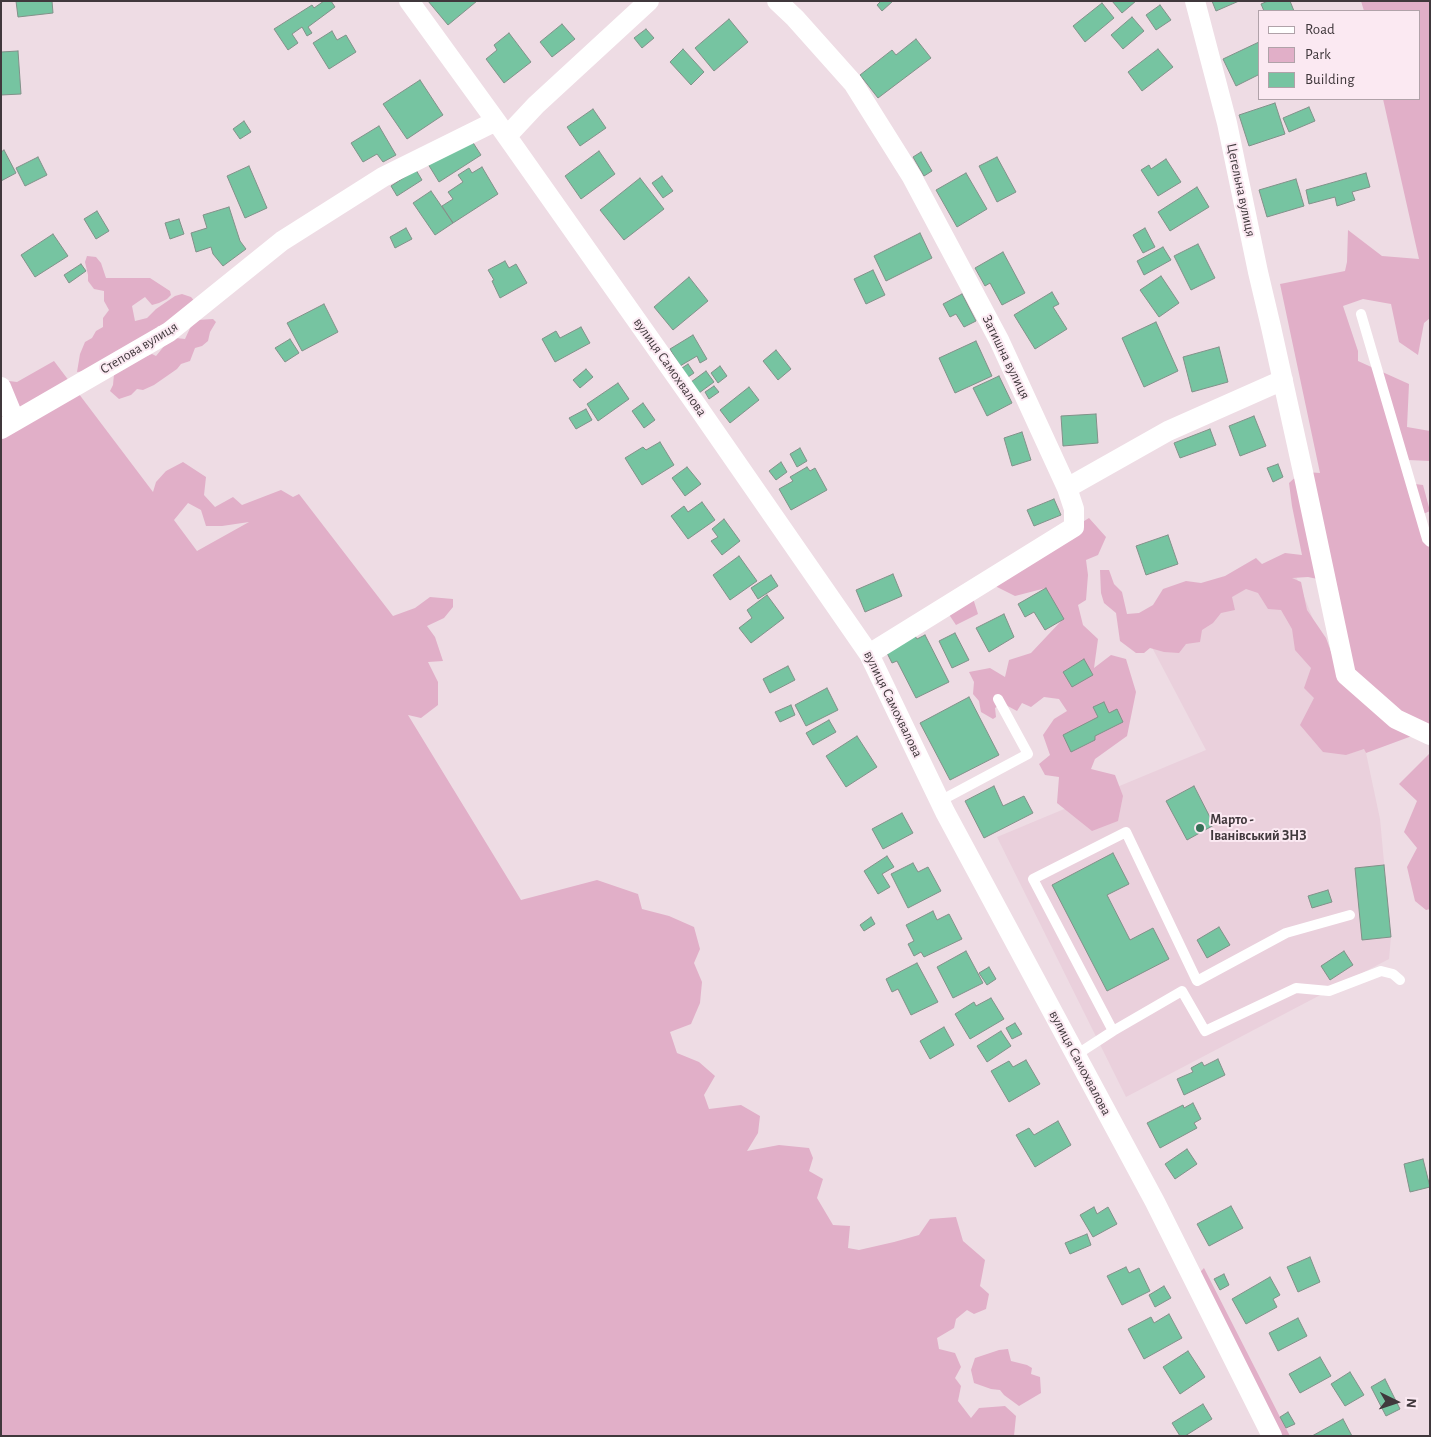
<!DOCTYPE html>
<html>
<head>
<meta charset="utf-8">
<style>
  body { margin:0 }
  #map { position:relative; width:1431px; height:1437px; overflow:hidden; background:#eedce4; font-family:"Alegreya Sans",sans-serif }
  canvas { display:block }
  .frame { position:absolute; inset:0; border:2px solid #40383c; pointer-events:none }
  .legend { position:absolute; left:1258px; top:10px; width:162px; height:90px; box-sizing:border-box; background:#fbe9f2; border:1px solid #b0a2a9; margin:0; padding:6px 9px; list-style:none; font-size:15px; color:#40383c }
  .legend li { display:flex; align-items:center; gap:10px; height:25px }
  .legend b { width:25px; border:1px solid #b0a2a9 }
  .north { position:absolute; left:1371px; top:1377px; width:50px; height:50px; -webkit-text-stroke:4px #fbe9f2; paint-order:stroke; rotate:94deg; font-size:14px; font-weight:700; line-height:20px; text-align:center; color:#40383c }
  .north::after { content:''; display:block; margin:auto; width:18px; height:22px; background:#40383c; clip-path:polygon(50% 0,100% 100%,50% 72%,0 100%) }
</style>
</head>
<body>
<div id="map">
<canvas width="1431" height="1437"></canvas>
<div class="frame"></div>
<ul class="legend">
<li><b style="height:6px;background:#fff"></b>Road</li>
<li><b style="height:14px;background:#e1afc8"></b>Park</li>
<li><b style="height:14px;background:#76c4a1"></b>Building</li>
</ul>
<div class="north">N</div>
</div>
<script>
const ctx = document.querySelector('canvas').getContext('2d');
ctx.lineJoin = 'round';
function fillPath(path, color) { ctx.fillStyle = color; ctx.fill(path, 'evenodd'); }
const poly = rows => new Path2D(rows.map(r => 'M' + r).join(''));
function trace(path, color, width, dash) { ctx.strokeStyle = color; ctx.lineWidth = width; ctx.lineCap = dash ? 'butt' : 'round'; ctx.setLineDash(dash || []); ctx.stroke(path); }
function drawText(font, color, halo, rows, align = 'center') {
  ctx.font = font + ' "Alegreya Sans",sans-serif'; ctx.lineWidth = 4; ctx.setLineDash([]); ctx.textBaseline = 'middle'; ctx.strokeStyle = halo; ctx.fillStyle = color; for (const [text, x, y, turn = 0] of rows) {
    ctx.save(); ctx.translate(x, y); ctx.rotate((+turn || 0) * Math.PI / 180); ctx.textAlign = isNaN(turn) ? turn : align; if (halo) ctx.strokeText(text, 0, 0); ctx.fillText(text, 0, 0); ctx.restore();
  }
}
fillPath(poly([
  [1290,561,1366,753,1380,819,1391,937,1389,959,1126,1097,997,837,1206,750,1146,636]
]), '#ead0dc');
fillPath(poly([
  [1361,1,1430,1,1430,318,1424,323,1418,355,1399,342,1391,304,1363,299,1343,306,1358,351,1358,361,1409,384,1407,427,1430,431,1430,461,1408,460,1415,484,1423,485,1430,511,1421,515,1427,539,1430,542,1430,733,1420,733,1366,753,1364,749,1346,755,1323,752,1300,725,1314,698,1304,688,1311,668,1295,650,1292,629,1281,610,1268,609,1258,593,1246,589,1232,597,1235,610,1221,613,1213,623,1202,630,1200,642,1186,644,1179,653,1164,652,1150,648,1144,653,1136,653,1120,641,1116,613,1104,603,1101,593,1100,570,1109,570,1114,584,1122,592,1127,614,1139,613,1153,605,1163,589,1186,581,1201,583,1225,576,1256,558,1262,564,1285,553,1302,555,1292,506,1289,483,1300,473,1327,581,1308,577,1292,578,1301,582,1307,610,1326,638,1337,668,1354,691,1347,674,1341,646,1329,581,1306,472,1320,473,1280,284,1345,271,1347,262,1348,230,1382,256,1419,259,1383,99,1420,99,1420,11,1364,11],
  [87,256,96,257,101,263,106,278,150,278,170,291,171,295,167,299,159,303,152,305,145,297,132,306,135,321,147,318,156,309,175,296,182,294,191,297,198,305,169,326,158,326,139,359,152,354,156,356,165,345,176,338,185,339,191,326,197,320,213,319,216,322,210,332,208,341,202,346,195,348,190,361,181,364,177,369,154,385,143,390,137,389,131,395,119,399,110,391,113,385,114,374,96,370,77,372,80,354,85,342,92,338,96,331,103,327,103,318,109,310,104,301,104,291,94,289,88,281,88,275,85,262],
  [54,361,153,492,156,482,166,471,183,462,206,477,204,495,215,507,233,497,242,505,281,490,293,497,299,494,393,616,415,608,430,597,453,599,453,607,444,618,427,626,435,637,443,661,428,662,438,682,438,705,421,718,408,715,521,900,597,880,638,894,642,909,669,916,694,927,700,949,694,963,702,982,700,1003,691,1024,670,1032,677,1053,699,1062,715,1076,704,1095,709,1109,741,1105,760,1116,758,1133,747,1151,779,1145,809,1148,813,1158,809,1171,823,1179,817,1198,833,1225,850,1226,848,1248,859,1250,894,1242,919,1235,930,1219,956,1217,963,1241,985,1260,980,1286,989,1294,986,1309,974,1314,967,1310,956,1319,954,1328,937,1338,939,1349,955,1353,961,1367,955,1378,961,1386,958,1401,971,1418,979,1408,1005,1406,1016,1416,1014,1436,1,1436,1,380,17,382],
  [188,503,201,510,206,526,222,526,249,522,197,551,174,520],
  [1089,518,1106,537,1098,555,1086,560,1088,575,1086,600,1078,605,1083,625,1098,639,1094,668,1111,655,1126,659,1136,692,1127,736,1095,759,1091,769,1115,775,1123,796,1118,821,1092,831,1057,803,1059,777,1045,775,1039,764,1050,755,1043,735,1054,719,1067,711,1059,699,1044,697,1031,707,1022,703,1017,711,1002,703,995,708,996,717,993,719,981,712,979,701,973,694,974,682,969,672,990,668,1005,677,1009,660,1031,653,1063,619,1046,588,1015,596,989,583,972,595,978,614,956,625,944,607],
  [1430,753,1430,909,1426,910,1415,901,1407,867,1417,848,1404,832,1417,801,1399,784],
  [1204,1268,1280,1417,1290,1436,1277,1436,1197,1275],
  [1008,1349,1011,1361,1027,1365,1032,1368,1031,1374,1040,1377,1041,1393,1019,1406,1004,1395,1000,1390,991,1389,974,1383,971,1370,975,1358,999,1350]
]), '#e1afc8');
const building = poly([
  [16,1,52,1,53,13,18,17,16,1],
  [324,1,331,1,335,7,308,27,312,33,307,36,302,27,292,34,298,43,288,50,274,29,312,5,314,8,324,1],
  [428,1,477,1,448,25,428,1],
  [881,1,893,1,882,11,877,5,881,1],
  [1112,1,1136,1,1122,13,1112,1],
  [1212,1,1239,1,1216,11,1212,1],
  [1268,1,1290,1,1294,11,1264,11,1261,4,1268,1],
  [1102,3,1114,18,1085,42,1073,26,1102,3],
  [1160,5,1171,20,1156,30,1146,15,1160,5],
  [1132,17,1144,31,1123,49,1111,35,1132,17],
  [729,19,748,42,714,71,695,48,729,19],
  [562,24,575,39,552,57,540,42,562,24],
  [646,29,654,38,642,48,634,38,646,29],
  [332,31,337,40,346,35,356,52,329,69,313,43,332,31],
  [509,33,531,62,504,83,486,59,497,50,494,45,509,33],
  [916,39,931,58,878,98,860,75,892,50,896,55,916,39],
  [1259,42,1260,74,1236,86,1223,59,1259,42],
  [683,49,704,72,691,85,670,62,683,49],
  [1158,49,1173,67,1142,91,1128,72,1158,49],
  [18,51,21,94,1,95,1,52,18,51],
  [420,80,443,115,407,139,383,104,420,80],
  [1275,103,1285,134,1249,146,1239,115,1275,103],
  [1309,107,1315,121,1289,132,1283,118,1309,107],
  [593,109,606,128,580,146,567,127,593,109],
  [244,121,251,132,240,139,233,129,244,121],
  [379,126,396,155,383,162,377,154,363,162,351,143,379,126],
  [470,138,481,155,439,182,428,164,470,138],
  [4,150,16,173,1,181,1,152,4,150],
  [599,151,615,174,581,199,565,176,599,151],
  [921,152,932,171,924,176,913,157,921,152],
  [38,157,47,175,25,186,16,168,38,157],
  [997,157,1016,192,997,202,979,166,997,157],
  [1166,159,1181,182,1158,196,1141,170,1149,165,1151,169,1166,159],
  [249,166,267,208,245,218,227,176,249,166],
  [482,167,498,194,453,223,442,206,453,199,448,192,463,182,458,175,469,168,472,173,482,167],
  [416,170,422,180,397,196,391,186,416,170],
  [966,173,987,209,957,227,936,190,966,173],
  [1366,173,1370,187,1352,192,1355,200,1337,206,1335,197,1309,204,1306,190,1366,173],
  [662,176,673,191,663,198,652,183,662,176],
  [640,178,664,209,624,240,600,210,640,178],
  [1296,179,1304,206,1267,217,1259,190,1296,179],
  [1197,187,1209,207,1170,231,1158,212,1197,187],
  [431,191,453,223,435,235,413,203,431,191],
  [229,207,240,241,246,249,223,266,213,254,211,247,196,252,191,233,207,228,203,215,229,207],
  [97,211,109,231,96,239,84,219,97,211],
  [179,219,184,234,170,239,165,223,179,219],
  [406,228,412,239,395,248,390,237,406,228],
  [1145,228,1155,247,1143,253,1133,235,1145,228],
  [920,233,932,258,886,281,874,256,920,233],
  [53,234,68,256,35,277,21,255,53,234],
  [1198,244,1215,278,1191,290,1174,256,1198,244],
  [1163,247,1171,260,1144,275,1137,261,1163,247],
  [1003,252,1025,293,1002,305,990,283,985,286,975,268,1003,252],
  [505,261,509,268,516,264,527,283,500,298,492,281,494,280,488,270,505,261],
  [81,264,86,271,69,283,64,275,81,264],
  [873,270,885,295,866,304,854,279,873,270],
  [1161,276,1179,303,1159,317,1140,290,1161,276],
  [689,277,708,301,673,330,654,307,689,277],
  [1052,292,1059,304,1053,307,1067,329,1035,349,1014,315,1052,292],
  [962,294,976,321,964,327,956,314,950,317,943,304,962,294],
  [324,304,338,332,302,351,287,323,324,304],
  [1156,322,1178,371,1144,387,1122,338,1156,322],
  [581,327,590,343,555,362,542,339,556,331,560,338,581,327],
  [693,335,707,359,700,363,697,356,680,366,670,349,693,335],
  [290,339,299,353,285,362,275,348,290,339],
  [976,341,992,376,955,393,939,358,976,341],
  [1219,347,1228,382,1192,392,1183,357,1219,347],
  [776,350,791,369,778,380,763,361,776,350],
  [688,364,694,373,685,379,679,370,688,364],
  [720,366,727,376,718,383,711,373,720,366],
  [586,369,593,377,580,388,573,380,586,369],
  [706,371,714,382,699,393,691,382,706,371],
  [999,376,1012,403,987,416,973,388,999,376],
  [618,383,629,399,598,421,587,404,618,383],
  [714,386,719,392,709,399,705,392,714,386],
  [749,387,759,400,730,423,720,410,749,387],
  [643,403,655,420,644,428,632,411,643,403],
  [586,409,592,420,576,429,569,418,586,409],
  [1096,414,1098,443,1063,446,1061,416,1096,414],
  [1254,416,1266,446,1240,456,1229,426,1254,416],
  [1210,429,1216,445,1180,458,1174,443,1210,429],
  [1022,432,1031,460,1012,466,1004,438,1022,432],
  [660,442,674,465,642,485,625,458,643,447,646,450,660,442],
  [800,448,807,461,797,467,790,454,800,448],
  [781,462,787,472,776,480,769,471,781,462],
  [1278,464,1283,477,1273,482,1267,468,1278,464],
  [687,467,701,484,685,496,672,478,687,467],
  [807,467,810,471,815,468,827,490,791,510,779,489,793,481,790,477,807,467],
  [1054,499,1061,515,1034,526,1027,510,1054,499],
  [702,502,715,520,688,539,671,516,684,506,688,512,702,502],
  [724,519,740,541,722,555,711,541,718,537,712,529,724,519],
  [1168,535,1178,564,1146,575,1136,546,1168,535],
  [739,556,757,581,730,600,713,575,739,556],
  [893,574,902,596,865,612,856,590,893,574],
  [771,575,778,586,758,599,751,588,771,575],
  [1046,588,1064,619,1045,630,1034,612,1025,617,1018,604,1046,588],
  [767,595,784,618,751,643,739,628,752,618,747,610,767,595],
  [1004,614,1014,637,989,652,976,628,1004,614],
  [955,633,969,660,952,668,939,641,955,633],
  [925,635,949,682,916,698,897,661,892,663,886,651,915,636,917,639,925,635],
  [1084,659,1093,675,1072,687,1063,672,1084,659],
  [788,666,795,680,770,693,763,679,788,666],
  [827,688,838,710,806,726,795,705,827,688],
  [969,697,999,755,950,780,920,723,969,697],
  [1104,702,1109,713,1117,709,1123,722,1095,736,1095,740,1071,752,1063,735,1098,717,1093,707,1104,702],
  [791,705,795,715,780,722,775,712,791,705],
  [829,720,836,732,813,745,806,733,829,720],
  [857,736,877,767,846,787,826,756,857,736],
  [994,786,1003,806,1024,796,1033,813,984,838,965,801,994,786],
  [1194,786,1214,825,1187,840,1166,801,1194,786],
  [902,813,913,833,883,849,872,829,902,813],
  [1113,853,1129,884,1107,895,1130,940,1153,928,1169,959,1107,991,1052,885,1113,853],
  [887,856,894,867,882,874,890,887,878,894,864,871,887,856],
  [913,863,918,872,928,867,941,891,908,908,891,874,913,863],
  [1384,865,1391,937,1362,940,1355,868,1384,865],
  [1328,890,1332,902,1312,908,1308,896,1328,890],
  [933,911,937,920,949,914,962,939,924,957,921,952,914,956,908,944,914,941,906,925,933,911],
  [871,917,875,924,864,931,860,925,871,917],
  [1219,927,1230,945,1207,958,1197,940,1219,927],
  [966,951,983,983,953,998,937,967,966,951],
  [1344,951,1353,965,1330,980,1321,966,1344,951],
  [917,963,938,1002,911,1015,898,989,892,992,886,979,917,963],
  [989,967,996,979,987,985,979,973,989,967],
  [991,998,1004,1019,970,1039,955,1014,974,1002,976,1006,991,998],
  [1015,1023,1022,1034,1012,1039,1006,1028,1015,1023],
  [944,1027,954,1045,930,1059,920,1041,944,1027],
  [1001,1031,1011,1046,987,1062,977,1046,1001,1031],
  [1218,1059,1225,1075,1184,1095,1177,1079,1193,1072,1191,1068,1202,1062,1204,1066,1218,1059],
  [1026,1060,1040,1084,1009,1102,991,1071,1009,1061,1013,1067,1026,1060],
  [1193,1103,1201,1119,1194,1123,1197,1128,1160,1148,1147,1123,1183,1105,1184,1108,1193,1103],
  [1058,1121,1071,1145,1035,1167,1016,1135,1029,1128,1034,1135,1058,1121],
  [1187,1149,1197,1164,1175,1179,1165,1164,1187,1149],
  [1423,1159,1430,1187,1410,1192,1404,1164,1423,1159],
  [1231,1206,1243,1228,1209,1246,1197,1224,1231,1206],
  [1094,1207,1097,1214,1108,1207,1117,1224,1093,1237,1080,1215,1094,1207],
  [1087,1234,1091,1245,1070,1254,1065,1243,1087,1234],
  [1310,1257,1320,1282,1298,1292,1287,1267,1310,1257],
  [1126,1267,1129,1273,1139,1268,1150,1291,1122,1305,1107,1276,1126,1267],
  [1224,1274,1229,1285,1220,1290,1214,1279,1224,1274],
  [1270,1277,1280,1295,1273,1299,1277,1307,1246,1324,1232,1299,1270,1277],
  [1164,1286,1171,1298,1155,1307,1149,1295,1164,1286],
  [1169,1314,1182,1338,1144,1359,1128,1329,1151,1317,1154,1323,1169,1314],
  [1298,1318,1307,1336,1278,1351,1269,1333,1298,1318],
  [1188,1351,1205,1377,1180,1394,1163,1367,1188,1351],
  [1320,1357,1331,1376,1300,1393,1289,1374,1320,1357],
  [1350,1372,1364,1395,1345,1406,1331,1384,1350,1372],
  [1385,1379,1400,1409,1386,1416,1371,1387,1385,1379],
  [1203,1404,1212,1419,1185,1436,1180,1436,1172,1423,1203,1404],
  [1288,1412,1295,1424,1286,1428,1280,1417,1288,1412],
  [1343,1419,1352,1436,1312,1436,1343,1419]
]);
fillPath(building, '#76c4a1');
trace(building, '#819189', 1);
trace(poly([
  [1361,314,1427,539,1430,542],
  [940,801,1028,754,998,699],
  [1350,915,1286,933,1197,981,1126,832,1033,879,1113,1031,1182,991,1205,1031,1296,988,1329,991,1381,971,1393,974,1400,980],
  [1076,1055,1113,1031]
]), '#fff', 10);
trace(poly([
  [409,1,496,121,695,403,869,654,945,812,1155,1202,1272,1436],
  [777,1,795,18,853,83,912,177,999,340,1067,488,1074,509,1074,527,869,654],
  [1195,1,1227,123,1258,272,1271,327,1303,472,1346,675,1396,719,1430,735],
  [507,136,536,105,649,1],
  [1,387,15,421],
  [1,429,169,332,282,241,383,177,496,121],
  [1067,488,1168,431,1283,380]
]), '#fff', 20);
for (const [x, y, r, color] of [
  [1200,828,5,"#376f57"]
]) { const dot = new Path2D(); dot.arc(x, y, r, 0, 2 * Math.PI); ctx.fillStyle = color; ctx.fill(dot); trace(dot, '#fbe9f2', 2); }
drawText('14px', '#40383c', '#fbe9f2', [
  ["Цегельна вулиця",1241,190,78],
  ["Степова вулиця",139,348,-31],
  ["Затишна вулиця",1006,357,64],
  ["вулиця Самохвалова",670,367,55],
  ["вулиця Самохвалова",893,704,64],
  ["вулиця Самохвалова",1080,1063,62]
]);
drawText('bold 14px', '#40383c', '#fbe9f2', [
  ["Марто -",1210,820],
  ["Іванівський ЗНЗ",1210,836]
], 'left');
</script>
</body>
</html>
